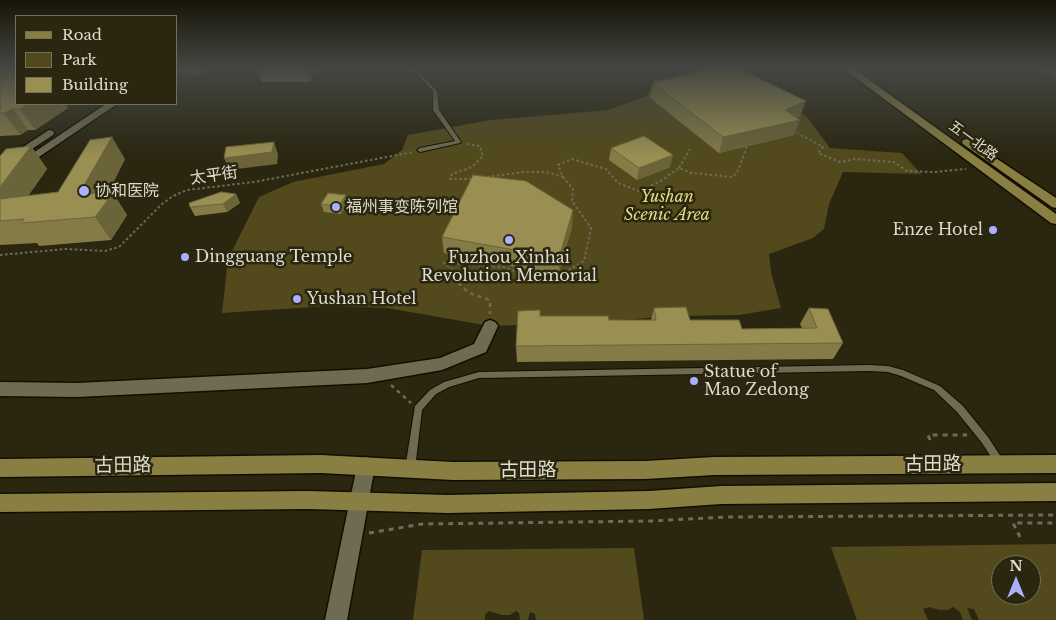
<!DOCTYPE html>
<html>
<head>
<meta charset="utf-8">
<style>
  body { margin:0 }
  #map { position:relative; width:1056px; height:620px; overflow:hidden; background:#2a2610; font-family:"Libre Baskerville",serif }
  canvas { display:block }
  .legend { position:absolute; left:15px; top:15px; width:162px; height:90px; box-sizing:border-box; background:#2a2610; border:1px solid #726f5c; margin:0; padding:6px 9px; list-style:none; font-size:15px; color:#dedcce }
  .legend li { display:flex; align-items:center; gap:10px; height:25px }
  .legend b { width:25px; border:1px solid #726f5c }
  .north { position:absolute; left:991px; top:555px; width:50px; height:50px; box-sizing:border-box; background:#2a2610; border:1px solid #726f5c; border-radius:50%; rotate:0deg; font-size:14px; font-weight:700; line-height:20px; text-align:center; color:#dedcce }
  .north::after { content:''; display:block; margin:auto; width:18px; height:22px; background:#aab0fb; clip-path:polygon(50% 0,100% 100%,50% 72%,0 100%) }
</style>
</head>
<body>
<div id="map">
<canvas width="1056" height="620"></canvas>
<ul class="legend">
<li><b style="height:6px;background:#897f43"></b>Road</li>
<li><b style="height:14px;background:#524a1c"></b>Park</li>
<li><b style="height:14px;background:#998f52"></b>Building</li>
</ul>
<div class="north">N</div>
</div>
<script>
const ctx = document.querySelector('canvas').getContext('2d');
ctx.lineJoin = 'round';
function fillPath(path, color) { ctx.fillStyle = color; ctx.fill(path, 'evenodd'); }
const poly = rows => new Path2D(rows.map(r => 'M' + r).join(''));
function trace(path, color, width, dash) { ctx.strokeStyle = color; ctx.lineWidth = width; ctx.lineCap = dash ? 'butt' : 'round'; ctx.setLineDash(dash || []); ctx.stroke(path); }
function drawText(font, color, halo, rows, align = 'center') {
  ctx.font = font + ' "Libre Baskerville","Noto Sans SC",serif'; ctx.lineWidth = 5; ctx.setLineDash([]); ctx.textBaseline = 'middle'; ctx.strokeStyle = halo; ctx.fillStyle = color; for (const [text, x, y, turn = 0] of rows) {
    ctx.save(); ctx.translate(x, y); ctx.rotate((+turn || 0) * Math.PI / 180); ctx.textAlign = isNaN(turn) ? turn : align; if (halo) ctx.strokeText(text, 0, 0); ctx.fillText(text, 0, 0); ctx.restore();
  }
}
fillPath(poly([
  [720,70,792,107,807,117,830,148,902,153,921,174,843,172,829,204,824,229,813,238,769,254,771,272,781,308,739,315,675,316,577,323,490,326,387,308,328,306,222,313,228,259,259,197,293,182,384,164,402,150,408,135,491,120,608,110,647,96,654,80,690,73],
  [1056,544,1056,620,979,620,974,609,967,608,972,620,963,620,960,612,953,607,948,610,940,610,929,607,923,609,928,620,857,620,831,547],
  [1001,565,1031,565,1031,595,1001,595],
  [634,548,644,620,536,620,535,614,530,612,528,620,520,620,519,613,516,611,510,615,502,615,489,611,485,614,485,620,413,620,422,550]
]), '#524a1c');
fillPath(poly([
  [1037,69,1047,69,1056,73,1056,79,1037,69]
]), '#706629');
const service = poly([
  [412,69,416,69,437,91,439,110,461,142,460,143,420,152,417,150,420,148,455,141,433,110,433,91,412,69],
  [869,365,888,366,903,370,940,386,963,406,988,437,1003,460,1005,463,1003,466,1000,467,997,466,982,443,957,412,934,390,901,376,888,372,869,371,479,378,449,387,436,394,422,410,415,469,413,472,410,473,407,472,405,469,415,406,430,390,444,382,479,372,869,365]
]);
const minor = poly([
  [1043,69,1056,69,1056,76,1045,71,1043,69],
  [490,320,495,322,498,326,486,352,442,370,367,383,77,397,0,396,0,382,77,383,367,369,440,358,474,344,485,322,490,320]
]);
const tertiary = poly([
  [106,104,117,104,33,161,20,171,4,190,0,191,0,180,12,167,106,104],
  [49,130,53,131,54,133,53,135,0,170,0,162,49,130],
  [366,457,373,460,375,466,347,620,325,620,357,466,359,460,366,457]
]);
const primary = poly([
  [844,69,854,69,1056,214,1056,224,1051,223,844,69],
  [967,139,1056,198,1056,208,1052,207,963,144,962,142,963,140,967,139],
  [321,455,453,462,645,461,714,457,1056,455,1056,473,714,475,645,479,453,480,321,473,0,477,0,459,321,455],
  [1056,483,1056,501,721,504,649,509,448,513,308,509,0,512,0,494,308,491,448,495,649,491,721,486,1056,483]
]);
trace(service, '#120f00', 2);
trace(minor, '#120f00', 3);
trace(tertiary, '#120f00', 3);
trace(primary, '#120f00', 3);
trace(poly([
  [792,130,823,147,818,153,840,162,855,159,894,162,907,171,935,172,966,169],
  [467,144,480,146,483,156,472,167,452,174,450,179,474,179],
  [679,168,690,149],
  [487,177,524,172,546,172,563,177],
  [0,255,66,249,105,251,119,247,162,204,173,196,187,190,254,182,413,152],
  [459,284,448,274,452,269,444,263,503,267,540,280,564,273,584,261,591,228,572,201,573,189,563,177,558,165,572,159,606,169,618,183,639,191,659,182,679,168,691,173,733,177,739,169,747,145]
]), '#6e6b58', 2, [2.5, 2.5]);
trace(poly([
  [458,283,469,293,490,300,490,314],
  [391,385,411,403]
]), '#6e6b58', 2.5, [4, 4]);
trace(poly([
  [930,440,928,435,967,435],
  [369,533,422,524,651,521,729,517,1056,515],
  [1020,537,1013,523,1056,523]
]), '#6e6b58', 3, [5, 5]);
fillPath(service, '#6f6b52');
fillPath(minor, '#6f6b52');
fillPath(tertiary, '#6f6b52');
fillPath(primary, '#897f43');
fillPath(poly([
  [0,69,16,104,66,104,68,108,35,130,28,130,20,135,0,136],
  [176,69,208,69,200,75,176,72],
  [257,69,316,69,310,82,262,82],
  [653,83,800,116,796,118,794,135,719,153,650,98],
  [31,146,47,169,28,196,58,192,125,159,108,193,113,193,127,215,111,240,39,246,37,243,0,245,0,156],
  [611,148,670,167,637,180,609,160],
  [236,194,240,203,227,212,195,216,190,207],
  [348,203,341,214,324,212,321,204],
  [572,227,558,275,444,253,442,237],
  [654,308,690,320,742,329,802,328,800,324,809,308,843,343,833,359,517,362,516,346,609,320,651,320]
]), '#847b47');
fillPath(poly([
  [197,69,208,69,200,75],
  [306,69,316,69,310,82],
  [806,101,800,116,783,124,800,120,794,135,719,153,723,137],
  [28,104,66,104,68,108,35,130,20,109],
  [13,109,28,130,20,135,4,113],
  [112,137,125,159,95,217,79,194],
  [274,142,278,154,277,164,229,170,224,158],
  [31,146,47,169,11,220,0,213,0,187],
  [673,155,670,167,637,180,639,168],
  [113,193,127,215,111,240,95,217],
  [236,194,240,203,227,212,223,204],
  [346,195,348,203,341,214,339,206],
  [573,210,572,227,558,275,559,258]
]), '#6b6439');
const building = poly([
  [0,69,16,69,16,104,28,104,20,109,13,109,4,113,0,113,0,69],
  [712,69,740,69,806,101,785,110,800,120,723,137,653,83,712,69],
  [644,136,673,155,639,168,611,148,644,136],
  [112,137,79,194,113,193,95,217,21,223,24,219,0,221,0,199,58,192,90,140,112,137],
  [274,142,272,152,224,158,226,147,274,142],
  [31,146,0,187,0,156,6,149,31,146],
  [473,175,526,181,573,210,559,258,442,237,473,175],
  [221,192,236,194,223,204,190,207,189,203,221,192],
  [328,193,346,195,339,206,321,204,328,193],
  [686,307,690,320,739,320,742,329,817,328,809,308,828,309,843,343,516,346,518,311,540,310,540,316,608,316,609,320,656,320,654,308,686,307]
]);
fillPath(building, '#998f52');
trace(building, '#6b6439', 1);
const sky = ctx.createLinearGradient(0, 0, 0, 156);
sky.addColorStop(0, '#171509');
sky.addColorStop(0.44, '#444742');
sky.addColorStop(1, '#44474200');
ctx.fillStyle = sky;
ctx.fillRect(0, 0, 1056, 156);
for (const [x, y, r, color] of [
  [84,191,6,"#aab0fb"],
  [336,207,5,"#aab0fb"],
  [993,230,5,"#aab0fb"],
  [509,240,5,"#aab0fb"],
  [185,257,5,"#aab0fb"],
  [297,299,5,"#aab0fb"],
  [694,381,5,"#aab0fb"]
]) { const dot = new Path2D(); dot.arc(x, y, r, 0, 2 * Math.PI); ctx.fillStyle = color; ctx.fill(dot); trace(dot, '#2a2610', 2); }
drawText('14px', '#dedcce', '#2a2610', [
  ["五一北路",973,141,36]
]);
drawText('16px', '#dedcce', '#2a2610', [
  ["太平街",214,176,-8]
]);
drawText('16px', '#dedcce', '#2a2610', [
  ["协和医院",95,191],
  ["福州事变陈列馆",346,207],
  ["Enze Hotel",983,230,"right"],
  ["Dingguang Temple",195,257],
  ["Fuzhou Xinhai",509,258,"center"],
  ["Revolution Memorial",509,276,"center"],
  ["Yushan Hotel",307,299],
  ["Statue of",704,372],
  ["Mao Zedong",704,390]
], 'left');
drawText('italic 16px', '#e9da80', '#2a2610', [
  ["Yushan",667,197],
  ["Scenic Area",667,215]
]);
drawText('19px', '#dedcce', '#2a2610', [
  ["古田路",933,465],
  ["古田路",123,466,-1],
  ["古田路",528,471]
]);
</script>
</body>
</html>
